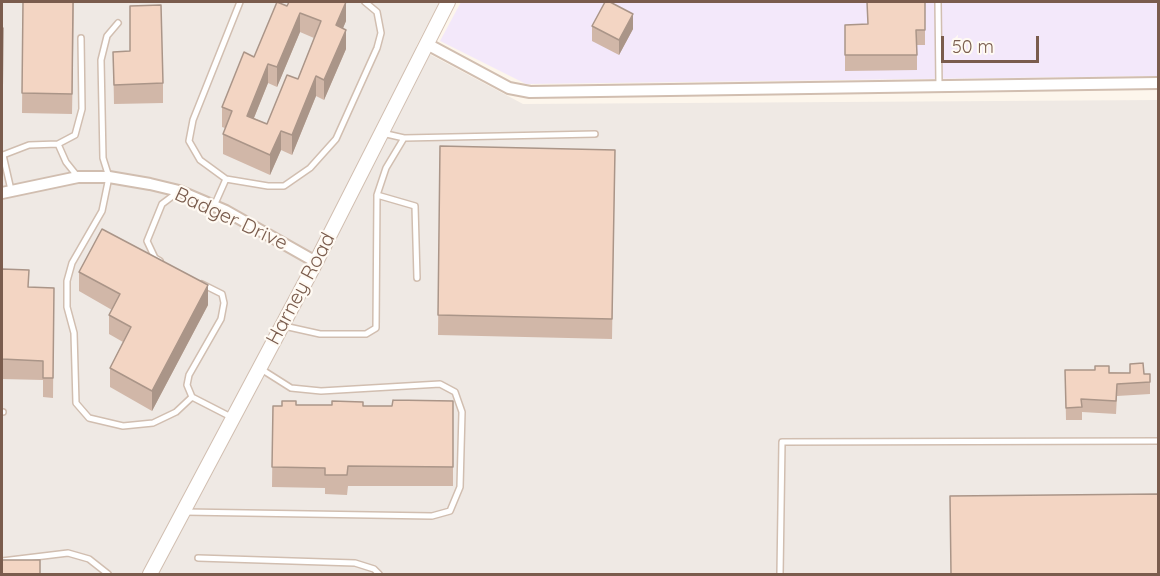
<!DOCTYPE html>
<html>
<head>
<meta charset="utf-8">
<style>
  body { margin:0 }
  #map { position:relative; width:1160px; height:576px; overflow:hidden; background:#fdf6ec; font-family:Quicksand,sans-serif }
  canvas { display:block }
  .frame { position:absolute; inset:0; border:3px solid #7a5c4d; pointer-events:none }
  .scale { position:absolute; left:941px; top:36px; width:98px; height:27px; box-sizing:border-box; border:3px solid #7a5c4d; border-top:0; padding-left:8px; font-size:18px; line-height:21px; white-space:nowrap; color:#7a5c4d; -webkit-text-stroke:4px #fffaf3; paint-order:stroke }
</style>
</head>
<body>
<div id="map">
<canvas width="1160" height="576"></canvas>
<div class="frame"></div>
<div class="scale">50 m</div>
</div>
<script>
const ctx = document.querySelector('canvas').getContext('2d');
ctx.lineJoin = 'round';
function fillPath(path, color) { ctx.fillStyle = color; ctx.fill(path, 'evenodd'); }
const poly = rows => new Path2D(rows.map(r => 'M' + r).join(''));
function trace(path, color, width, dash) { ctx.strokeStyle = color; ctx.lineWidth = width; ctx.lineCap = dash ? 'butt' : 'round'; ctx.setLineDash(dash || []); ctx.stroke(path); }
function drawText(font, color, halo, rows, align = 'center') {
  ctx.font = font + ' Quicksand,sans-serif'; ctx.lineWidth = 4.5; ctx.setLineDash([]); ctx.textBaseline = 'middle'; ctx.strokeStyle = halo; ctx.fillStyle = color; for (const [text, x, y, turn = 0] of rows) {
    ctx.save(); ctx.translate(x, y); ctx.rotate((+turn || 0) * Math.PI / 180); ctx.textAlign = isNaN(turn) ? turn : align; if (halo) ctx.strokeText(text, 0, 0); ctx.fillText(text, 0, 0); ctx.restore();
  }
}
fillPath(poly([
  [2,2,439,2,416,47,523,104,1158,100,1158,574,2,574]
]), '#efe9e4');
fillPath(poly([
  [461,2,1158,2,1158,76,526,84,440,41]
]), '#f3e8fa');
const service = poly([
  [240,2,193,120,189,141,200,160,226,179,268,186,284,186,310,168,336,139,377,48,381,33,377,12,365,2],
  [938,2,939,85],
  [118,23,107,36,101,60,103,158,109,177,102,211,72,263,67,281,67,307,74,333,76,403,89,418,123,426,153,423,176,412,192,397],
  [404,138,595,134],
  [78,177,66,162,58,144,75,135,82,109,81,38],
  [11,190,3,155,29,145,58,144],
  [377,195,415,206,417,278],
  [214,206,226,179],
  [160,261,155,258,147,241,162,204,178,192],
  [202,284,222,294,224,303,221,319,189,375,187,385,192,397,231,417],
  [284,326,320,334,366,334,376,328,377,195,386,168,404,138,382,133],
  [2,412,3,412],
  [185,512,432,516,450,511,460,487,462,412,455,392,440,384,321,391,291,388,261,369],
  [198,558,355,563,374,569,379,574],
  [2,561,68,553,89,559,108,574],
  [780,574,782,442,1158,441]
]);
const minor = poly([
  [427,44,509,88,530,92,1158,83],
  [2,193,78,177,109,177,150,184,179,191,226,211,316,262]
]);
const tertiary = poly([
  [150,574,316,262,448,2]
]);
trace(service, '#d1beb0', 8);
trace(minor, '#d1beb0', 14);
trace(tertiary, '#d1beb0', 16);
trace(service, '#fff', 5);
trace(minor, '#fff', 10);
trace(tertiary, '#fff', 14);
fillPath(poly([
  [23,2,74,2,72,114,22,113],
  [867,2,925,2,925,45,917,45,917,70,845,71,845,25,868,24],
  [287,6,346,21,343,28,346,49,324,100,316,96,292,155,281,150,270,175,223,154,223,134,225,128,222,127,222,107],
  [300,32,314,38,298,79,267,124,254,118,268,83,277,87],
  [592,26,633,29,619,55,592,41],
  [113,52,163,83,163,103,114,104],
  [440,146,615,150,612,339,438,335],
  [2,269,29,287,54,288,53,398,43,397,43,380,2,379],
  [79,272,208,305,152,411,110,387,110,368,123,342,109,334,109,315,112,310,79,291],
  [1130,364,1144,374,1150,374,1150,394,1117,396,1116,414,1082,412,1082,420,1066,420,1065,370,1130,373],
  [453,401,453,486,348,486,347,495,325,494,325,488,272,487,273,406,392,406]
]), '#d1b7a8');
fillPath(poly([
  [346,2,346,21,336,45,336,25],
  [300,13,300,32,277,87,277,67],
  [633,14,633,29,619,55,619,40],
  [346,30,346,49,324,100,324,80],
  [268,64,268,83,247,135,247,116],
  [316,76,316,96,292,155,292,135],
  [281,131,281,150,270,175,270,155],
  [208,285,208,305,152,411,152,391]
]), '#aa9588');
const building = poly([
  [23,2,73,2,72,94,22,93,23,2],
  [277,2,287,6,289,2,346,2,336,25,346,30,324,80,316,76,292,135,281,131,270,155,223,134,232,111,222,107,244,52,254,57,277,2],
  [300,13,321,21,298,79,287,75,267,124,247,116,268,64,277,67,300,13],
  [605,2,610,2,633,14,619,40,592,26,605,2],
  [867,2,925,2,925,30,916,30,917,55,845,55,845,25,868,24,867,2],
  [161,5,163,83,114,85,113,52,130,51,130,6,161,5],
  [2,28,3,28,2,107,2,28],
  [440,146,615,150,612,319,438,315,440,146],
  [102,229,208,285,152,391,110,368,131,327,109,315,120,294,79,272,102,229],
  [2,269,29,270,28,287,54,288,53,378,43,378,43,361,2,359,2,269],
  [1143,363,1144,374,1150,374,1150,382,1117,384,1116,401,1081,399,1082,407,1066,408,1065,370,1095,370,1095,366,1109,366,1109,373,1130,373,1130,364,1143,363],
  [393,400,453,401,453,467,348,466,347,475,325,475,325,468,272,467,273,406,282,406,282,401,296,401,296,405,332,405,332,401,363,402,363,406,392,406,393,400],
  [1158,494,1158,574,951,574,950,496,1158,494],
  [2,560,40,560,40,574,2,574,2,560]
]);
fillPath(building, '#f3d5c3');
trace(building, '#aa9588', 1.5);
drawText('20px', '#7a5c4d', '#fffaf3', [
  ["Badger Drive",231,219,25],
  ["Harney Road",301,289,-62]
]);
</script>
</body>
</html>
